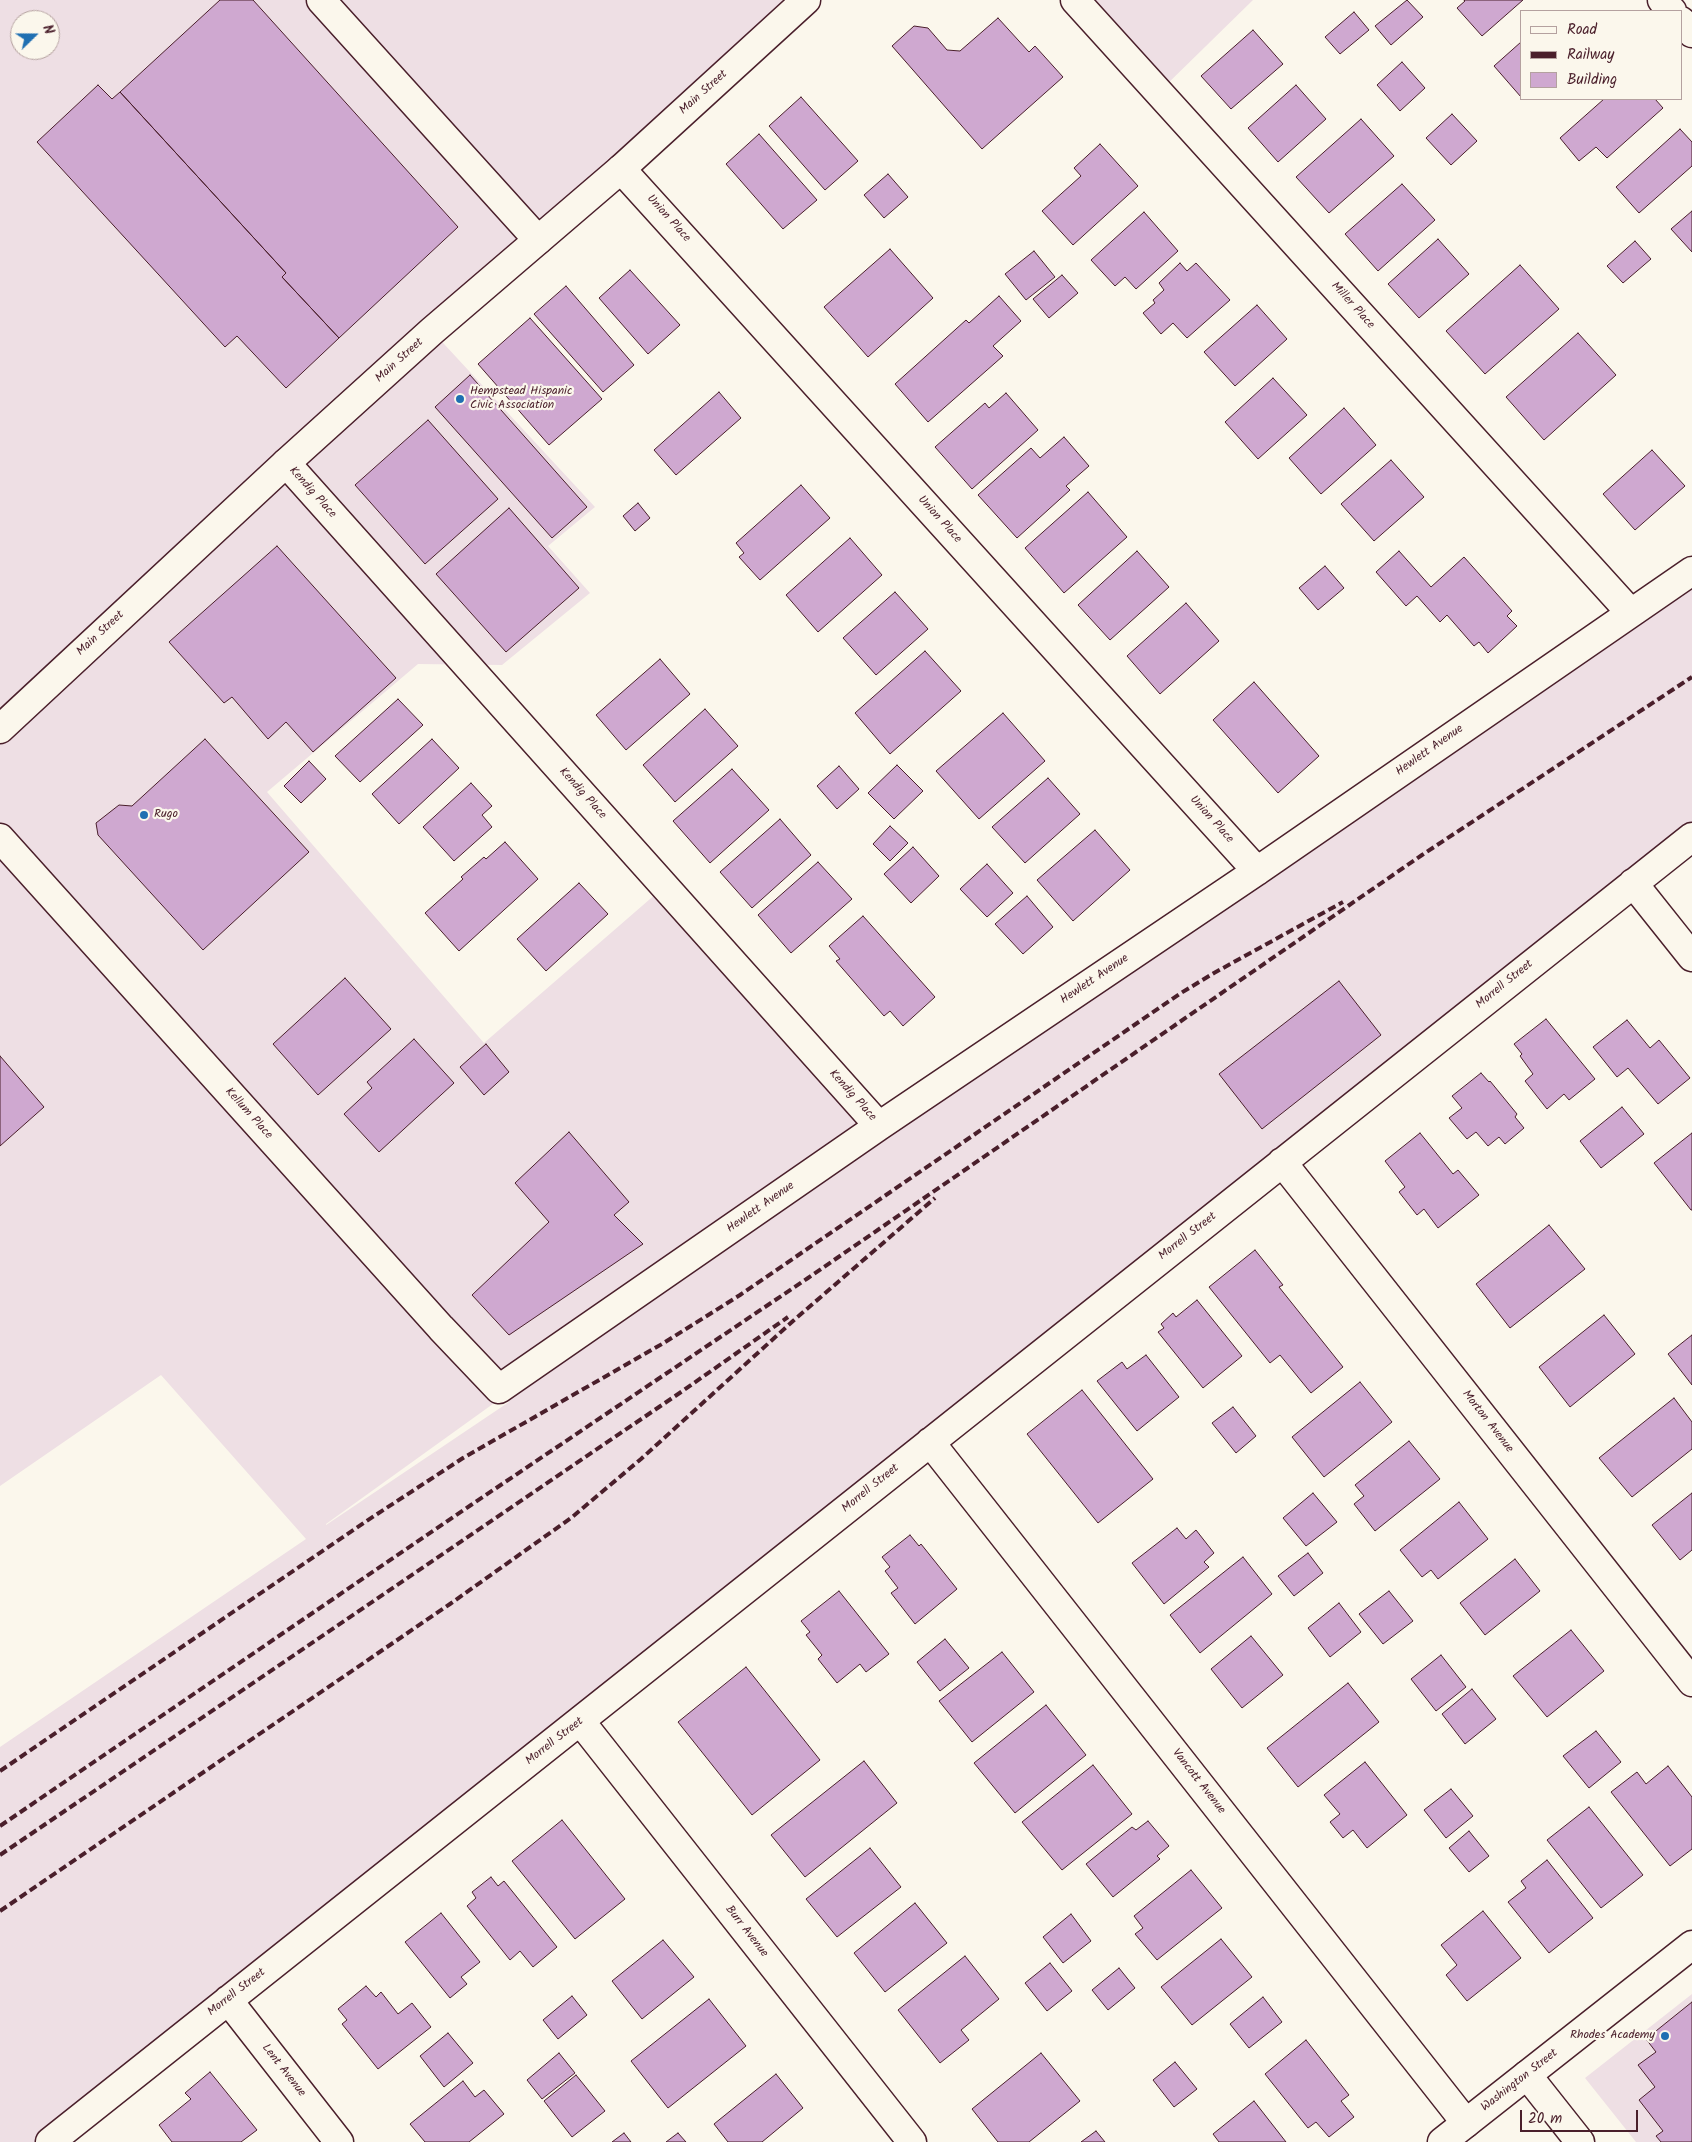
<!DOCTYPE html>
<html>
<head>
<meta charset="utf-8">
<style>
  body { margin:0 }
  #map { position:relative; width:1692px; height:2142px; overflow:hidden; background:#fbf7ec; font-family:Kalam,sans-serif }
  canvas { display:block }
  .legend { position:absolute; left:1520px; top:10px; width:162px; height:90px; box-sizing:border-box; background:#fbf7ec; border:1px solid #b4a19f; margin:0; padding:6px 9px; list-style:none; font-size:15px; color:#4a1f2b }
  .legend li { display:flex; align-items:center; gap:10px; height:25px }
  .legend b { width:25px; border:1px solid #b4a19f }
  .north { position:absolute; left:10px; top:10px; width:50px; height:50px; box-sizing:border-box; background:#fbf7ec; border:1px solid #b4a19f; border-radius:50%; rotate:68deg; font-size:14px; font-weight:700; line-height:20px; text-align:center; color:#4a1f2b }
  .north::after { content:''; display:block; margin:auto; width:18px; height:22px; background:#1f6fb2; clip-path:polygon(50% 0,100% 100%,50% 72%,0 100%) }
  .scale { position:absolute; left:1520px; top:2110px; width:118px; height:22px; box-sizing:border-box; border:2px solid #4a1f2b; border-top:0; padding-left:6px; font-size:15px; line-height:18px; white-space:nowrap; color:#4a1f2b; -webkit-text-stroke:4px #fbf7ec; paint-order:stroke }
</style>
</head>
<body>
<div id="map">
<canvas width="1692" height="2142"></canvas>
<ul class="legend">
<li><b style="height:6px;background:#fbf7ec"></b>Road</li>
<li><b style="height:6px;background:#4a1f2b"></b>Railway</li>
<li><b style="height:14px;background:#cfa8d0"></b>Building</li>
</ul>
<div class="north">N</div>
<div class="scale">20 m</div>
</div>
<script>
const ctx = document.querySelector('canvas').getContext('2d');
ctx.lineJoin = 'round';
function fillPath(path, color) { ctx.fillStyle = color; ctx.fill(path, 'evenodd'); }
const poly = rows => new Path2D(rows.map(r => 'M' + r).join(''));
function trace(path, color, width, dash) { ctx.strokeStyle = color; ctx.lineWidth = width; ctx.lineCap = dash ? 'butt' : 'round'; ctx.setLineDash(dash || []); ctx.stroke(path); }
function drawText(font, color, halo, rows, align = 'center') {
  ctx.font = font + ' Kalam,sans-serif'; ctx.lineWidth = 4.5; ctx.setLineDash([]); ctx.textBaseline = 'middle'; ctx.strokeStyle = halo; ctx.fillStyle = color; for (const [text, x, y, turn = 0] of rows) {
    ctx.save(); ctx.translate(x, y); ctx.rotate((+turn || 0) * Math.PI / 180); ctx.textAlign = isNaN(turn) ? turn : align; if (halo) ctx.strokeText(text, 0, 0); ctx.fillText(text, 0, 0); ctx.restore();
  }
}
fillPath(poly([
  [0,0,803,0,432,331,595,507,548,546,590,593,502,665,418,664,267,792,484,1043,665,886,879,1126,1692,571,1692,837,51,2142,0,2142,0,1747,306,1539,161,1375,0,1486],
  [20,20,50,20,50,50,20,50],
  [504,1396,509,1402,326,1525,326,1524],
  [1075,0,1253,0,1159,92],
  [1692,1994,1692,2142,1636,2142,1585,2078]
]), '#eedfe4');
const building = poly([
  [220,0,253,0,458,227,339,338,282,277,286,273,120,92,220,0],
  [1407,0,1423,17,1391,45,1375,26,1407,0],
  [1464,0,1523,0,1482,36,1457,8,1465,1,1464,0],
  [1354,12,1369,30,1340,54,1325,37,1354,12],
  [998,18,1029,52,1035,46,1063,77,982,149,892,46,914,26,928,28,947,50,960,51,998,18],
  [1253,30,1283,64,1231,109,1201,76,1253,30],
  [1521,42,1521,97,1494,66,1521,42],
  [1402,62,1425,88,1400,111,1377,85,1402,62],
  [98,85,112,99,120,92,286,273,282,277,339,338,286,388,237,336,225,347,37,142,98,85],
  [1296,85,1326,119,1278,162,1248,128,1296,85],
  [801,97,858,161,825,190,769,126,801,97],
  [1604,99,1655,99,1663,108,1607,158,1596,147,1579,161,1560,138,1604,99],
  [1452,114,1477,141,1451,165,1426,138,1452,114],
  [1361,119,1394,156,1329,213,1296,177,1361,119],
  [1680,129,1692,142,1692,166,1639,213,1616,187,1680,129],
  [759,134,817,200,783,229,726,164,759,134],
  [1100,144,1138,186,1073,245,1042,211,1081,176,1074,168,1100,144],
  [888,174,908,197,884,218,864,195,888,174],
  [1402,184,1435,220,1378,271,1345,234,1402,184],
  [1692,211,1692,252,1671,229,1692,211],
  [1144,212,1178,251,1136,289,1125,277,1115,286,1091,260,1144,212],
  [1438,239,1469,274,1419,318,1388,284,1438,239],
  [1635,241,1651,259,1623,283,1607,266,1635,241],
  [890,249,933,298,868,357,824,307,890,249],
  [1034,251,1055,277,1026,300,1005,274,1034,251],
  [1180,263,1187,271,1196,263,1230,300,1187,338,1173,323,1161,334,1143,313,1155,303,1153,300,1164,290,1159,283,1180,263],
  [1520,265,1559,309,1485,374,1446,331,1520,265],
  [630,270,680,325,648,354,599,298,630,270],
  [1062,275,1078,293,1049,318,1033,299,1062,275],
  [566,286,634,365,603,392,534,314,566,286],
  [999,296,1021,321,993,346,1003,356,928,422,895,384,966,320,969,323,999,296],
  [1257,305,1287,339,1235,386,1204,352,1257,305],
  [530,318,602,399,549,445,478,364,530,318],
  [1578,333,1616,375,1544,440,1506,397,1578,333],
  [470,375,587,507,552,538,435,407,470,375],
  [1273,378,1307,415,1258,459,1225,422,1273,378],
  [719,392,741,418,676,475,654,450,719,392],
  [1006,393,1038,430,972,489,935,447,985,403,989,408,1006,393],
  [1344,408,1376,445,1321,494,1289,458,1344,408],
  [428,420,498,499,425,564,355,485,428,420],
  [1064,437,1089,466,1066,486,1070,490,1017,538,978,495,1031,448,1040,458,1064,437],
  [1652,450,1685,486,1635,530,1603,494,1652,450],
  [1391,460,1424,497,1374,541,1341,504,1391,460],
  [801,485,830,518,760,580,739,557,744,553,736,543,801,485],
  [1088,492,1127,537,1064,593,1025,548,1088,492],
  [638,503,650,518,635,531,623,516,638,503],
  [509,508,579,588,506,652,436,574,509,508],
  [850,538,882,575,818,632,786,595,850,538],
  [277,546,396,678,313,752,286,722,268,739,232,697,224,703,169,642,277,546],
  [1137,551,1169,587,1110,640,1078,605,1137,551],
  [1399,551,1431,587,1464,557,1512,611,1507,616,1517,626,1488,653,1479,642,1474,646,1447,615,1440,622,1417,596,1406,606,1376,572,1399,551],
  [1325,566,1344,588,1318,610,1299,588,1325,566],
  [895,592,928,629,876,675,843,638,895,592],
  [1186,603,1219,641,1160,694,1127,656,1186,603],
  [925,651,961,691,890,754,855,713,925,651],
  [660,659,690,694,626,750,596,715,660,659],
  [1254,682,1319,756,1278,793,1213,720,1254,682],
  [398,699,423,725,360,782,335,756,398,699],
  [705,709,738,746,675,802,643,765,705,709],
  [1003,713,1045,761,979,819,936,771,1003,713],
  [205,739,309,852,203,950,98,835,96,823,119,805,132,806,205,739],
  [432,739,459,768,399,824,372,794,432,739],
  [309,761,326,779,301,803,284,786,309,761],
  [897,765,923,791,894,819,868,793,897,765],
  [839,766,859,789,837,809,817,786,839,766],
  [732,769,769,810,710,863,673,821,732,769],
  [1048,778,1080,814,1025,863,992,827,1048,778],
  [471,783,492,806,482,815,492,827,454,861,423,827,471,783],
  [780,819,811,855,752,908,720,872,780,819],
  [890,826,908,843,890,861,873,844,890,826],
  [1095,830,1130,870,1073,921,1037,880,1095,830],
  [505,842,538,879,459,951,425,913,463,879,461,877,484,857,486,859,505,842],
  [913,847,939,876,911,903,884,874,913,847],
  [818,862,852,899,791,953,758,915,818,862],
  [987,864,1013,893,987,917,960,889,987,864],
  [579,883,608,914,546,971,517,939,579,883],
  [1027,896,1053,927,1023,954,995,924,1027,896],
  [863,916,935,997,903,1026,890,1011,884,1016,836,961,840,959,829,946,863,916],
  [345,978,391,1029,318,1095,273,1044,345,978],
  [1339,981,1381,1035,1262,1129,1219,1074,1339,981],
  [1546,1019,1595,1079,1569,1100,1564,1094,1547,1109,1525,1081,1533,1074,1520,1056,1522,1054,1514,1044,1546,1019],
  [1627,1020,1650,1048,1659,1040,1690,1078,1658,1104,1628,1068,1617,1077,1593,1047,1627,1020],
  [414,1039,454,1083,379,1152,344,1114,372,1088,367,1082,414,1039],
  [486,1044,509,1072,484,1095,460,1067,486,1044],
  [0,1056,44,1107,0,1146,0,1056],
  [1481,1073,1489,1082,1490,1081,1517,1114,1515,1117,1524,1128,1505,1144,1499,1137,1488,1146,1476,1132,1467,1139,1449,1118,1462,1108,1452,1096,1481,1073],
  [1622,1107,1644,1134,1601,1168,1580,1141,1622,1107],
  [569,1132,629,1202,614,1215,643,1244,509,1335,472,1295,549,1222,515,1183,569,1132],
  [1420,1133,1453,1174,1458,1170,1479,1195,1438,1228,1424,1209,1417,1215,1399,1192,1405,1187,1385,1161,1420,1133],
  [1692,1133,1692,1210,1691,1210,1654,1163,1692,1133],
  [1549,1225,1585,1269,1510,1328,1476,1284,1549,1225],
  [1255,1250,1283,1285,1279,1287,1343,1367,1311,1393,1280,1355,1270,1363,1209,1287,1255,1250],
  [1197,1300,1242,1356,1203,1388,1158,1332,1164,1328,1161,1324,1173,1313,1176,1317,1197,1300],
  [1604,1315,1635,1354,1570,1407,1539,1367,1604,1315],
  [1692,1335,1692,1385,1668,1354,1692,1335],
  [1146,1355,1179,1397,1137,1431,1097,1381,1122,1362,1127,1369,1146,1355],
  [1360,1382,1392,1422,1324,1477,1292,1437,1360,1382],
  [1082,1390,1153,1479,1098,1523,1027,1434,1082,1390],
  [1674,1398,1692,1422,1692,1449,1632,1497,1599,1458,1674,1398],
  [1233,1407,1256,1436,1236,1453,1212,1423,1233,1407],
  [1409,1441,1440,1479,1375,1531,1354,1504,1364,1496,1355,1485,1409,1441],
  [1313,1493,1337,1522,1306,1546,1283,1518,1313,1493],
  [1692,1493,1692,1550,1680,1560,1652,1525,1692,1493],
  [1459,1502,1488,1539,1438,1579,1431,1570,1422,1577,1400,1550,1459,1502],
  [1177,1528,1186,1539,1196,1530,1214,1553,1204,1562,1209,1567,1164,1604,1132,1563,1177,1528],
  [910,1535,919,1546,921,1544,957,1589,915,1624,891,1593,898,1588,885,1571,890,1567,882,1557,910,1535],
  [1308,1553,1323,1573,1294,1596,1278,1576,1308,1553],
  [1243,1557,1272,1594,1200,1653,1170,1615,1243,1557],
  [1515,1559,1540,1591,1485,1635,1460,1603,1515,1559],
  [839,1591,889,1654,866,1672,860,1664,837,1683,818,1659,822,1655,806,1635,810,1632,801,1621,839,1591],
  [1389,1591,1413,1621,1383,1644,1359,1614,1389,1591],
  [1339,1603,1361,1632,1330,1657,1308,1628,1339,1603],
  [1571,1630,1604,1671,1547,1717,1513,1676,1571,1630],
  [1251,1636,1283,1675,1242,1708,1211,1669,1251,1636],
  [945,1639,969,1668,940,1691,917,1662,945,1639],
  [1002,1652,1034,1692,972,1742,939,1701,1002,1652],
  [1441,1655,1466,1687,1436,1711,1411,1679,1441,1655],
  [746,1667,820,1760,752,1815,678,1722,746,1667],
  [1348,1683,1379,1722,1298,1787,1267,1748,1348,1683],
  [1472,1689,1496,1719,1465,1744,1442,1714,1472,1689],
  [1046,1705,1086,1755,1015,1813,974,1763,1046,1705],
  [1596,1731,1621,1762,1589,1788,1563,1756,1596,1731],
  [864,1761,897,1803,805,1877,771,1835,864,1761],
  [1365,1762,1407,1815,1367,1848,1353,1830,1343,1838,1330,1822,1340,1814,1324,1795,1365,1762],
  [1093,1765,1132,1814,1062,1870,1022,1822,1093,1765],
  [1668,1766,1692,1797,1692,1849,1670,1866,1611,1792,1637,1772,1646,1784,1668,1766],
  [1451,1789,1473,1816,1446,1838,1424,1810,1451,1789],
  [1589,1807,1643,1875,1601,1908,1547,1840,1589,1807],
  [562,1820,625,1899,575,1939,512,1861,562,1820],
  [1148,1821,1169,1846,1157,1856,1160,1859,1113,1897,1086,1864,1132,1827,1136,1830,1148,1821],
  [1469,1831,1489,1856,1469,1872,1449,1848,1469,1831],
  [870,1848,901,1887,837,1937,806,1899,870,1848],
  [1547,1860,1593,1918,1549,1953,1508,1902,1526,1888,1521,1881,1547,1860],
  [1191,1870,1222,1908,1157,1960,1135,1934,1143,1928,1134,1916,1191,1870],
  [491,1877,498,1886,504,1881,557,1947,533,1967,520,1951,510,1960,467,1906,476,1898,472,1892,491,1877],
  [915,1903,947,1943,885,1992,854,1953,915,1903],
  [1483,1911,1521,1958,1467,2001,1446,1975,1457,1965,1441,1945,1483,1911],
  [441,1913,480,1962,461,1977,467,1984,450,1998,405,1942,441,1913],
  [1071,1914,1091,1941,1063,1963,1043,1937,1071,1914],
  [1221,1939,1252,1977,1192,2025,1161,1987,1221,1939],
  [663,1940,694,1977,642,2019,612,1981,663,1940],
  [965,1956,999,1999,961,2030,969,2040,940,2063,898,2010,965,1956],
  [1050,1963,1072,1991,1047,2011,1025,1983,1050,1963],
  [1119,1968,1135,1988,1108,2010,1092,1990,1119,1968],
  [366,1986,376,1997,381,1992,398,2014,412,2003,431,2027,378,2069,342,2024,347,2020,338,2009,366,1986],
  [572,1996,587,2015,558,2039,543,2020,572,1996],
  [1263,1997,1282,2022,1249,2048,1230,2024,1263,1997],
  [709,1999,746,2046,668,2108,631,2061,709,1999],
  [1692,2002,1692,2142,1661,2142,1656,2136,1663,2131,1639,2100,1655,2087,1638,2065,1656,2052,1646,2039,1692,2002],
  [448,2033,473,2063,444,2087,420,2056,448,2033],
  [1306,2040,1349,2095,1341,2101,1354,2117,1329,2137,1316,2122,1308,2128,1265,2074,1306,2040],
  [559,2053,575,2073,542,2099,527,2080,559,2053],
  [1041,2053,1080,2101,1029,2142,998,2142,972,2109,1041,2053],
  [1175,2062,1197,2089,1174,2107,1153,2080,1175,2062],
  [210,2072,257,2130,241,2142,172,2142,159,2125,191,2099,185,2093,210,2072],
  [776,2074,803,2108,762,2142,728,2142,714,2124,776,2074],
  [576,2075,605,2111,572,2137,544,2101,576,2075],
  [463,2081,475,2097,484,2090,504,2114,469,2142,425,2142,410,2124,463,2081],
  [1254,2101,1286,2142,1219,2142,1213,2134,1254,2101],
  [1096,2131,1105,2142,1081,2142,1096,2131],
  [624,2133,631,2142,612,2142,624,2133],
  [678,2133,686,2142,666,2142,678,2133]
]);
fillPath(building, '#cfa8d0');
trace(building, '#4a1f2b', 1);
const minor = poly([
  [321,0,538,240],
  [1075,0,1630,612],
  [1662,0,1672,11],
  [1681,21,1692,33],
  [621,169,1257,871],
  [286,463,879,1126],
  [0,838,441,1328,499,1389,879,1126,1257,871,1692,571],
  [1633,883,1692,957],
  [1282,1162,1692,1682],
  [930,1442,1466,2123],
  [581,1722,912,2142],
  [228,2000,339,2142],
  [1527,2075,1580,2142],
  [50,2142,1692,837]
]);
const tertiary = poly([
  [0,729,286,463,432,331,621,169,806,0]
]);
const secondary = poly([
  [1442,2142,1692,1945]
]);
trace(minor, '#4a1f2b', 31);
trace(tertiary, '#4a1f2b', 31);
trace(secondary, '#4a1f2b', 31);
trace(minor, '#fbf7ec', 28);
trace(tertiary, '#fbf7ec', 28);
trace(secondary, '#fbf7ec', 28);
trace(poly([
  [0,1771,365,1522,463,1458,662,1344,740,1295,1181,993,1214,973,1343,902],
  [0,1826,471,1505,808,1278,1422,855,1692,677],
  [0,1855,684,1390,788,1317],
  [0,1911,450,1604,571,1518,641,1459,793,1321,935,1198]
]), '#4a1f2b', 4, [8, 4]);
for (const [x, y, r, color] of [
  [460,399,5,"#1f6fb2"],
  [144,815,5,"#1f6fb2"],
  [1665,2036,5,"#1f6fb2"]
]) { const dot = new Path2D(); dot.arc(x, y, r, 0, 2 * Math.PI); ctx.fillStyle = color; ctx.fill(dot); trace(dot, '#fbf7ec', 2); }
drawText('12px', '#4a1f2b', '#fbf7ec', [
  ["Main Street",704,93,-42],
  ["Union Place",668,219,48],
  ["Miller Place",1352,306,48],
  ["Main Street",400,361,-42],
  ["Kendig Place",312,493,48],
  ["Union Place",939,520,48],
  ["Main Street",101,634,-43],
  ["Hewlett Avenue",1430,751,-35],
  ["Kendig Place",582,794,48],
  ["Union Place",1211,820,48],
  ["Hewlett Avenue",1095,980,-34],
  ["Morrell Street",1505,985,-39],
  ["Kendig Place",852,1096,48],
  ["Kellum Place",248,1114,48],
  ["Hewlett Avenue",761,1208,-35],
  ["Morrell Street",1188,1237,-38],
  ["Morton Avenue",1487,1422,52],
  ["Morrell Street",871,1489,-39],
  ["Morrell Street",555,1742,-38],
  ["Vancott Avenue",1198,1782,52],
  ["Burr Avenue",746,1932,52],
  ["Morrell Street",237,1993,-38],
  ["Lent Avenue",283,2071,52],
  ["Washington Street",1520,2081,-38]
]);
drawText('12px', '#4a1f2b', '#fbf7ec', [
  ["Hempstead Hispanic",470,392],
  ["Civic Association",470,406],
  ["Rugo",154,815],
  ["Rhodes Academy",1655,2036,"right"]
], 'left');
</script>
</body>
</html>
